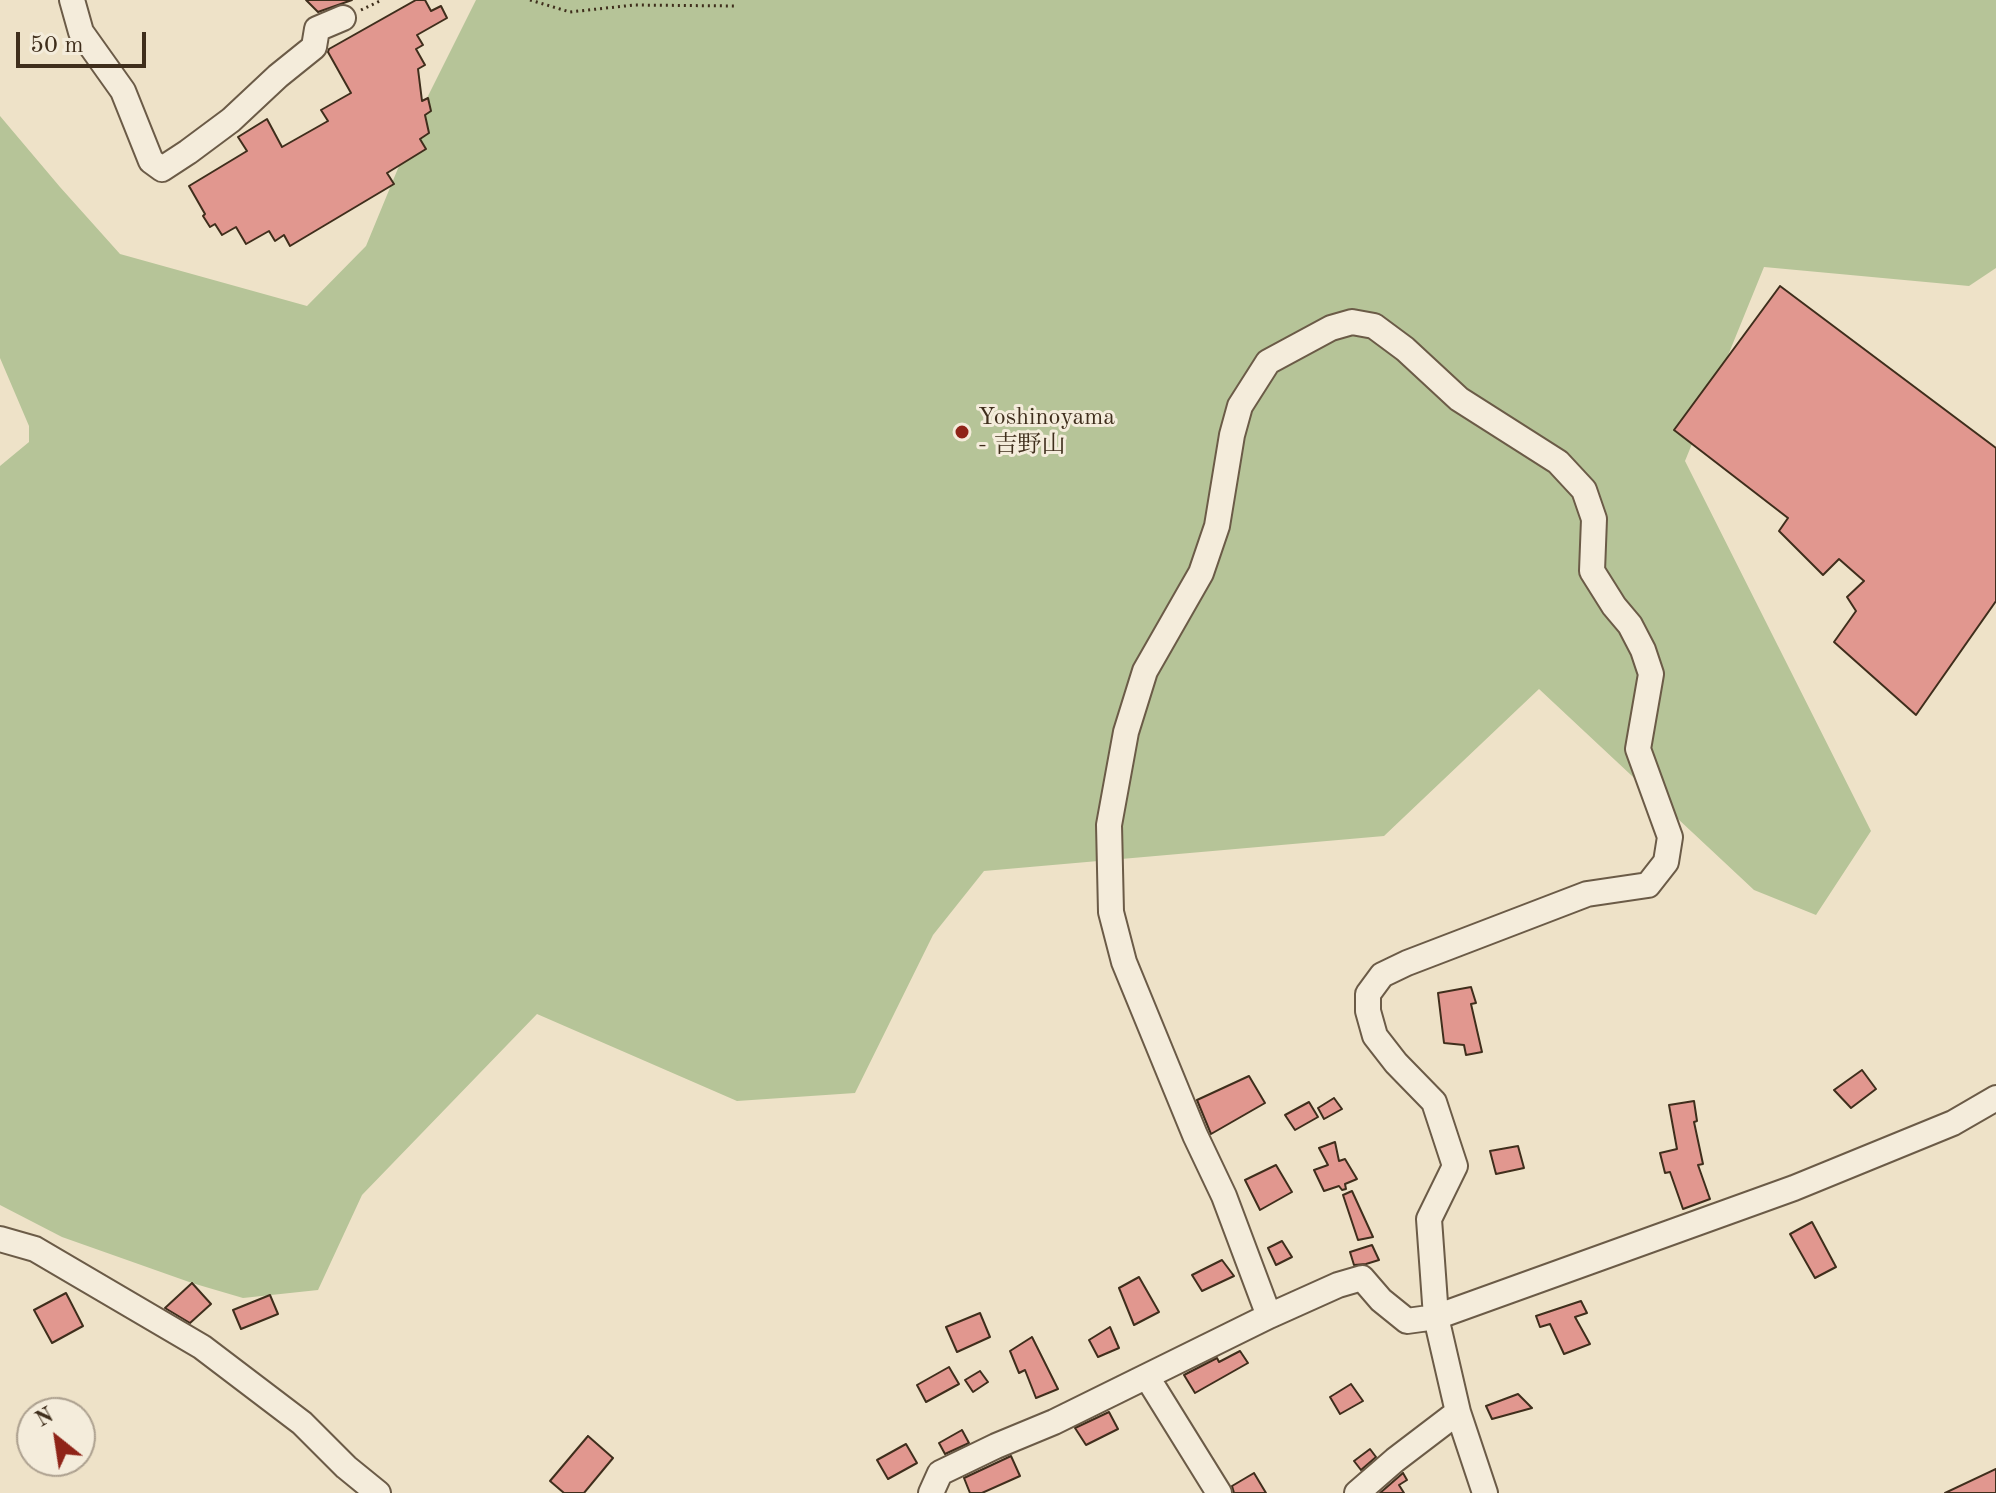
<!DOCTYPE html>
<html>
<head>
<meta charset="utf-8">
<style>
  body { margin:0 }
  #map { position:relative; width:1996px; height:1493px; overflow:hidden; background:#eee2c8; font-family:"Old Standard TT",serif }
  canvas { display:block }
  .north { position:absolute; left:16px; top:1397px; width:80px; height:80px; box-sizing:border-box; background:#f4ecdb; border:2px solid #aca08f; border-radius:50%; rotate:330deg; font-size:22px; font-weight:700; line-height:32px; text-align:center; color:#3f2e1c }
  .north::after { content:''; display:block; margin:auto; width:28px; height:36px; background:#8f2418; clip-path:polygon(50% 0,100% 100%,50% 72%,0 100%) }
  .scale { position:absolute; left:16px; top:32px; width:130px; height:36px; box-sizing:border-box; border:4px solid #3f2e1c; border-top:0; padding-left:10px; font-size:24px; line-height:28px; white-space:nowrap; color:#3f2e1c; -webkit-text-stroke:6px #f4ecdb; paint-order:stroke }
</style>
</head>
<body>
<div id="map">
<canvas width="1996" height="1493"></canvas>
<div class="north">N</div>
<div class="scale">50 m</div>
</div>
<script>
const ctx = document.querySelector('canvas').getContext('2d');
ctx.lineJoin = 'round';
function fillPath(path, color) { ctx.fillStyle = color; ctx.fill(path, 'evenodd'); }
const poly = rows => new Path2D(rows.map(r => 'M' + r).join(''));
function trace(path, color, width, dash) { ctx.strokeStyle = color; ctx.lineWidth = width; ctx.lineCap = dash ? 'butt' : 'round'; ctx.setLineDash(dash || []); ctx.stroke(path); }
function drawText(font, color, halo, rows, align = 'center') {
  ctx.font = font + ' "Old Standard TT","Noto Serif JP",serif'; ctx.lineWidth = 6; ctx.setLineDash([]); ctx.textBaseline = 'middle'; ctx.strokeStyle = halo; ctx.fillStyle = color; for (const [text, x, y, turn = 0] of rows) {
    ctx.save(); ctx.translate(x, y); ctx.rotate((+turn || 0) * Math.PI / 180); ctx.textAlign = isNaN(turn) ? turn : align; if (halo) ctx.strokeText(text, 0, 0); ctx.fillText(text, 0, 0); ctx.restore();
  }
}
fillPath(poly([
  [476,0,1996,0,1996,268,1969,286,1764,267,1685,461,1871,831,1816,915,1754,890,1539,689,1384,836,984,871,933,935,855,1093,737,1101,537,1014,362,1195,318,1290,243,1298,192,1283,62,1237,0,1205,0,466,29,442,29,426,0,358,0,116,60,187,120,254,307,306,366,246,427,98]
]), '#b6c498');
const building = poly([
  [306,0,352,0,318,12,306,0],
  [416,0,425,0,431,11,441,6,447,18,417,35,423,45,416,49,425,65,418,69,422,101,428,98,431,111,425,115,429,133,420,139,426,149,387,173,394,184,290,246,284,235,275,241,269,231,246,244,236,227,222,235,215,224,210,227,203,216,205,214,189,186,247,151,238,137,267,119,282,147,328,121,321,110,351,93,328,52,329,49,416,0],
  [1780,286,1996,448,1996,601,1916,715,1834,642,1856,611,1847,597,1864,581,1839,559,1823,575,1779,531,1788,518,1674,430,1780,286],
  [1471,987,1476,1003,1471,1004,1482,1052,1466,1055,1464,1045,1444,1043,1438,993,1471,987],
  [1862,1070,1876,1089,1851,1108,1834,1090,1862,1070],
  [1249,1076,1265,1103,1211,1134,1197,1100,1249,1076],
  [1334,1098,1342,1109,1324,1119,1318,1108,1334,1098],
  [1694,1101,1697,1121,1694,1122,1703,1164,1698,1165,1710,1199,1683,1209,1670,1172,1665,1173,1660,1153,1677,1149,1669,1105,1694,1101],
  [1309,1102,1318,1117,1295,1130,1285,1115,1309,1102],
  [1335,1142,1339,1161,1345,1159,1357,1179,1345,1184,1346,1189,1342,1190,1339,1186,1324,1191,1314,1170,1328,1165,1319,1148,1335,1142],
  [1518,1146,1524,1168,1496,1174,1490,1151,1518,1146],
  [1276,1165,1292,1192,1260,1210,1245,1180,1276,1165],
  [1352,1191,1373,1237,1358,1240,1343,1195,1352,1191],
  [1812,1222,1836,1267,1815,1278,1790,1234,1812,1222],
  [1282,1241,1292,1257,1276,1265,1268,1248,1282,1241],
  [1372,1245,1379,1260,1366,1264,1354,1265,1350,1252,1372,1245],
  [1222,1260,1234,1276,1202,1291,1192,1275,1222,1260],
  [1139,1277,1159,1312,1134,1325,1119,1288,1139,1277],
  [192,1283,211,1304,190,1323,165,1308,192,1283],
  [66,1293,83,1326,52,1343,34,1310,66,1293],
  [270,1295,278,1314,241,1329,233,1310,270,1295],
  [1581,1301,1587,1313,1575,1317,1590,1344,1564,1354,1550,1324,1540,1327,1536,1316,1581,1301],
  [980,1313,990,1337,957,1352,946,1327,980,1313],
  [1110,1327,1119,1348,1098,1357,1089,1340,1110,1327],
  [1032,1337,1058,1389,1036,1398,1025,1370,1019,1373,1010,1351,1032,1337],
  [1240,1351,1248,1363,1195,1393,1184,1375,1217,1358,1219,1362,1240,1351],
  [949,1367,959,1384,926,1402,917,1385,949,1367],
  [980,1371,988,1382,973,1392,965,1380,980,1371],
  [1351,1384,1363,1401,1340,1414,1330,1397,1351,1384],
  [1518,1394,1532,1408,1492,1419,1486,1406,1518,1394],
  [1109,1412,1118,1429,1086,1445,1075,1428,1109,1412],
  [962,1430,969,1443,945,1454,939,1443,962,1430],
  [588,1436,613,1458,584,1493,564,1493,550,1481,588,1436],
  [906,1444,917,1463,888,1479,877,1460,906,1444],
  [1370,1449,1376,1457,1361,1470,1354,1461,1370,1449],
  [1011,1456,1020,1476,982,1493,970,1493,964,1478,1011,1456],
  [1996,1469,1996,1493,1945,1493,1996,1469],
  [1254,1473,1266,1493,1234,1493,1232,1486,1254,1473],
  [1403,1473,1407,1480,1399,1485,1404,1493,1380,1493,1403,1473]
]);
fillPath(building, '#e1978f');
trace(building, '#3f2e1c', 2);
const minor = poly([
  [72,0,81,32,123,91,151,161,162,169,188,152,231,120,278,76,314,47,317,29,343,18],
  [0,1239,35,1249,202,1347,302,1423,346,1467,378,1493],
  [1269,1316,1224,1196,1195,1135,1124,962,1111,912,1109,825,1126,732,1145,671,1201,573,1217,526,1232,435,1240,406,1268,362,1331,328,1352,322,1374,326,1405,349,1459,399,1558,462,1584,490,1594,519,1592,571,1614,606,1630,625,1643,650,1651,674,1638,749,1670,837,1666,862,1648,885,1587,894,1407,963,1382,975,1368,994,1368,1011,1375,1036,1396,1063,1434,1102,1455,1166,1429,1219,1436,1317,1458,1412,1485,1493],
  [1147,1377,1219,1493],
  [931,1493,940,1473,996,1446,1054,1422,1269,1316,1338,1285,1362,1278,1381,1300,1407,1321,1436,1317,1794,1188,1953,1123,1996,1098],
  [1357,1493,1395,1460,1458,1412]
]);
trace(minor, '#6b5b47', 28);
trace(poly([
  [530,0,570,12,634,5,736,6],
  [361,10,382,0]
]), '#3f2e1c', 3, [2, 4]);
trace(minor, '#f4ecdb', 24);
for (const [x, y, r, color] of [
  [962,432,8,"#8f2418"]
]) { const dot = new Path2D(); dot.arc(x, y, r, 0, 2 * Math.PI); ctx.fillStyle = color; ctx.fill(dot); trace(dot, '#f4ecdb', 3); }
drawText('24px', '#3f2e1c', '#f4ecdb', [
  ["Yoshinoyama",978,418],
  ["- 吉野山",978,446]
], 'left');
</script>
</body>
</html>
